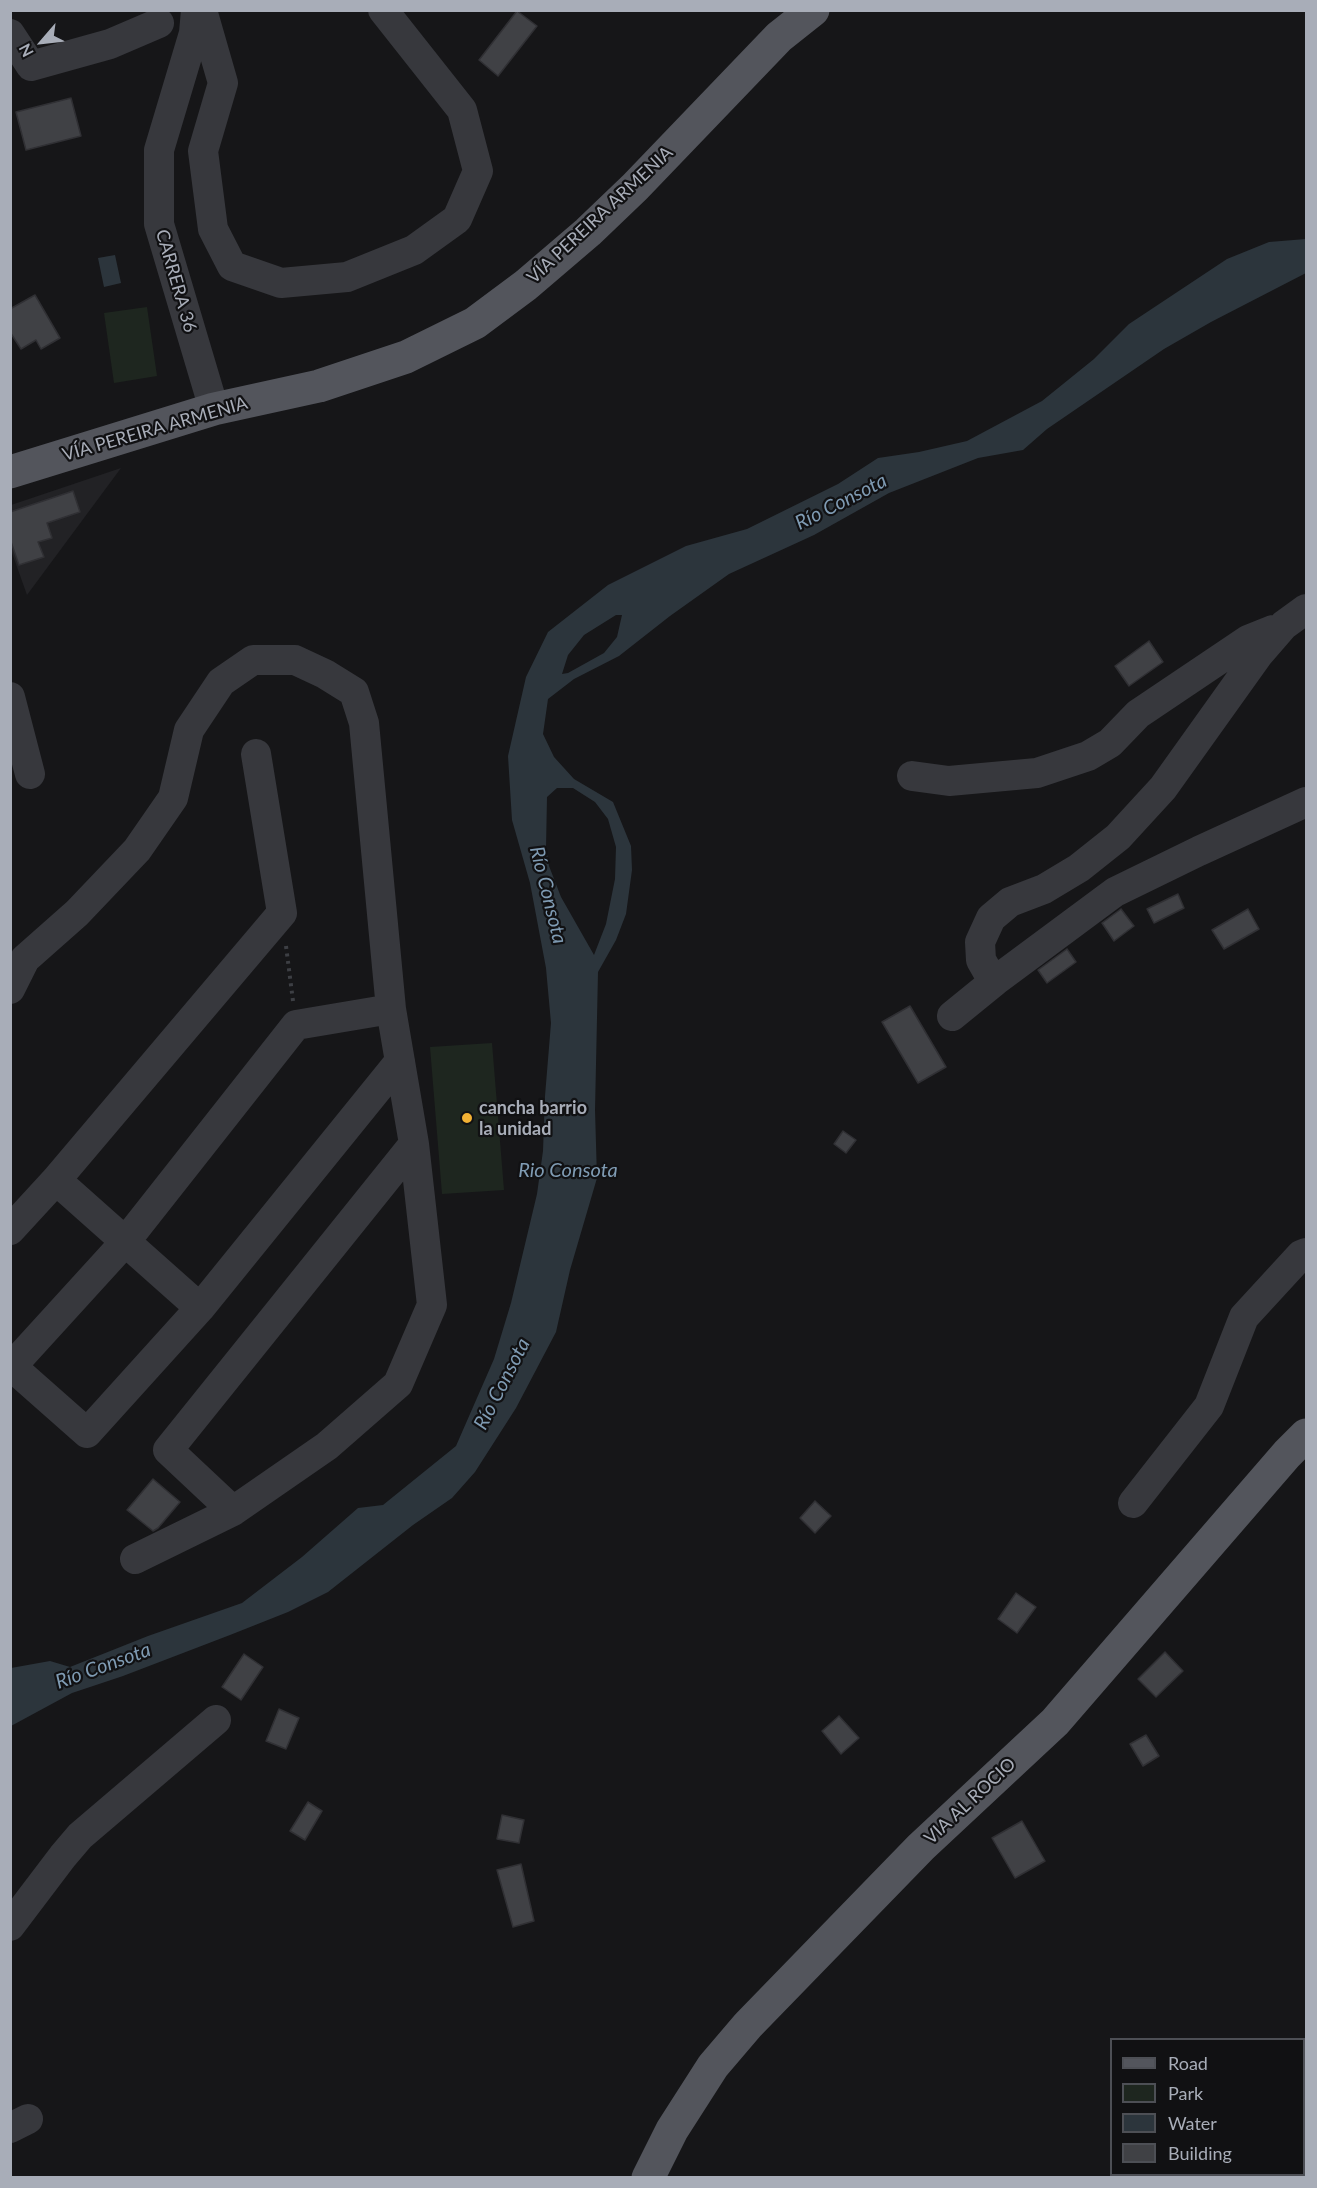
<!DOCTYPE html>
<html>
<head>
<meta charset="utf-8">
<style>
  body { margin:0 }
  #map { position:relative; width:1317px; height:2188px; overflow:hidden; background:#161618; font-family:Lato,sans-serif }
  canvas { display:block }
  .frame { position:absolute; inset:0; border:12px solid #a8adb8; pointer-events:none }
  .legend { position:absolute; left:1110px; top:2038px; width:195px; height:138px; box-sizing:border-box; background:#111113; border:2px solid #4d4f55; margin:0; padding:8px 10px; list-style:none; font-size:18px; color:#a8adb8 }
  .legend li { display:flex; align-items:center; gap:12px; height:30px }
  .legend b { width:30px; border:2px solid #4d4f55 }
  .north { position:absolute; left:12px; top:12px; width:60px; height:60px; -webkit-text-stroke:4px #111113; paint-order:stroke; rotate:242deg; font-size:16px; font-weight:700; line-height:24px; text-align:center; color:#a8adb8 }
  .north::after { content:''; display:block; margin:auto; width:21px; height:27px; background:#a8adb8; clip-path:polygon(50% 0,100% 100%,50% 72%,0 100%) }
</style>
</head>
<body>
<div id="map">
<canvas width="1317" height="2188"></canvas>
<div class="frame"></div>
<ul class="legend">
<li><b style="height:8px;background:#53555c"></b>Road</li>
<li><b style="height:16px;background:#1e261f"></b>Park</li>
<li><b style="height:16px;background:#2c353c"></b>Water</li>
<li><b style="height:16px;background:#404145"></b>Building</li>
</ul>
<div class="north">N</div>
</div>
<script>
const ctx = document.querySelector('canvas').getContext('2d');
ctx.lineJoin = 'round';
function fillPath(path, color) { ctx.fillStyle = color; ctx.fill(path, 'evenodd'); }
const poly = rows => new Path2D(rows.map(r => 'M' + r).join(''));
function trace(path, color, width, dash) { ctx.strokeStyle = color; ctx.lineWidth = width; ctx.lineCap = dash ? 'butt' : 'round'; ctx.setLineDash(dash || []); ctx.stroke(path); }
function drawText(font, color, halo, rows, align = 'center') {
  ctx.font = font + ' Lato,sans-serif'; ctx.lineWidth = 4.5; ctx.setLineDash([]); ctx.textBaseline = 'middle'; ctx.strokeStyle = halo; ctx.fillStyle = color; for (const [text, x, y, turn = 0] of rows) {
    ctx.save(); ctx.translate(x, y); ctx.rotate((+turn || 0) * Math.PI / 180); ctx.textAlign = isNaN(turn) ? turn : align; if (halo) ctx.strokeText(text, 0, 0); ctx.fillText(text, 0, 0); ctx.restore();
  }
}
fillPath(poly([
  [121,468,27,595,11,550,11,505]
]), '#222225');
fillPath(poly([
  [147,307,157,376,114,383,104,313],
  [492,1043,504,1190,442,1194,430,1047]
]), '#1e261f');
fillPath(poly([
  [1306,239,1306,273,1211,322,1164,349,1047,429,1023,450,978,458,889,493,814,535,729,574,670,616,619,656,574,679,548,699,543,734,554,757,574,779,613,802,631,846,632,870,626,914,616,940,598,972,595,1110,597,1178,570,1270,556,1332,516,1408,475,1472,452,1498,413,1525,328,1592,288,1612,230,1635,123,1676,72,1693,11,1726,11,1668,50,1661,70,1667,148,1636,242,1603,302,1557,358,1508,383,1505,456,1446,494,1359,511,1303,537,1194,543,1151,545,1096,551,1023,546,968,530,883,512,820,508,756,526,677,548,632,608,585,686,546,747,529,838,484,878,458,919,452,967,441,1042,401,1094,359,1129,324,1227,259,1269,242],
  [616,615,622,615,617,637,604,653,568,673,562,674,568,655,584,635],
  [557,788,573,788,595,802,608,819,616,847,615,879,606,924,594,955,561,897,549,866,546,848,547,797],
  [115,255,121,283,104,287,98,258]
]), '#2c353c');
const building = poly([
  [517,11,537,26,498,76,479,60,517,11],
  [71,98,81,136,26,150,16,112,71,98],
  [35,295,60,338,41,349,36,340,21,349,10,332,10,309,35,295],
  [73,491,80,512,47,523,52,538,38,542,44,557,19,565,10,539,10,512,73,491],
  [1149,641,1163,662,1129,686,1115,666,1149,641],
  [1178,894,1184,908,1154,923,1147,909,1178,894],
  [1121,909,1134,926,1114,941,1102,923,1121,909],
  [1248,909,1259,929,1224,949,1212,930,1248,909],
  [1067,949,1076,962,1047,983,1038,970,1067,949],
  [910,1006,946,1067,918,1083,882,1022,910,1006],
  [843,1131,856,1140,846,1153,834,1144,843,1131],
  [153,1479,180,1502,158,1528,153,1531,127,1510,153,1479],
  [815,1501,831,1516,815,1533,800,1518,815,1501],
  [1016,1593,1036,1607,1017,1633,998,1619,1016,1593],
  [1165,1652,1183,1671,1156,1697,1138,1679,1165,1652],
  [244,1654,263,1667,241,1700,222,1687,244,1654],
  [279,1709,299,1718,286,1749,266,1741,279,1709],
  [839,1716,859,1738,841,1754,822,1731,839,1716],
  [1146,1735,1159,1756,1143,1766,1130,1744,1146,1735],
  [308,1802,322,1811,305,1840,290,1831,308,1802],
  [502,1815,524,1820,519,1843,497,1839,502,1815],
  [1022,1821,1045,1861,1015,1878,992,1838,1022,1821],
  [521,1864,534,1921,513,1927,497,1870,521,1864]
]);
fillPath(building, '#404145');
trace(building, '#303034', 1.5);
trace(poly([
  [286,946,293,1001]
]), '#3d3f44', 4, [3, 4.5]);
trace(poly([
  [196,10,194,33,159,150,159,224,214,409],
  [202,10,223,83,203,151,213,229,232,266,281,283,347,277,414,250,457,219,478,171,462,110,383,10],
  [10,34,31,66,110,44,159,23],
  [10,697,30,774],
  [912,776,949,781,1037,773,1088,756,1110,743,1138,714,1248,640,1273,630],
  [995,981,989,974,981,960,980,942,991,918,1010,902,1044,889,1079,868,1118,837,1163,788,1258,655,1284,625,1306,609],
  [10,989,25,959,77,913,137,850,173,798,189,730,221,682,253,660,295,660,325,674,354,692,364,723,391,1009,414,1144,432,1305,398,1384,327,1446,233,1511,135,1559],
  [952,1016,995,981,1115,892,1199,851,1306,802],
  [56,1180,200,1308],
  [10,1230,56,1180,282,913,256,754],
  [10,1365,87,1433,200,1308,400,1061],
  [12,1366,125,1242,296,1025,391,1009],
  [1133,1503,1209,1406,1244,1317,1301,1255,1306,1253],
  [233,1511,168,1450,414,1144],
  [10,1926,63,1856,80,1836,216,1720],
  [10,2128,28,2119]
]), '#37383d', 30);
trace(poly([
  [10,472,214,409,319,386,406,357,475,323,526,285,588,232,635,187,779,37,813,10],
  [648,2178,672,2130,713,2066,748,2025,921,1847,1055,1722,1287,1454,1306,1435]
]), '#53555c', 33);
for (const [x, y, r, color] of [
  [467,1118,6,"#f2b134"]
]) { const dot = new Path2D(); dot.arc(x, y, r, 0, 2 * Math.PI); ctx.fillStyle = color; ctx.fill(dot); trace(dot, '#111113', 2); }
drawText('18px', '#a8adb8', '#111113', [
  ["VÍA PEREIRA ARMENIA",600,215,-43],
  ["CARRERA 36",176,281,74],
  ["VÍA PEREIRA ARMENIA",155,429,-16],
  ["VIA AL ROCIO",970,1801,-43]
]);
drawText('bold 18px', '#a8adb8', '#111113', [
  ["cancha barrio",479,1108],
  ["la unidad",479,1129]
], 'left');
drawText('italic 20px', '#7f9bb3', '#111113', [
  ["Río Consota",841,502,-27],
  ["Río Consota",548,895,76],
  ["Rio Consota",568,1171],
  ["Río Consota",502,1384,-63],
  ["Río Consota",103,1666,-20]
]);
</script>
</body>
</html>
